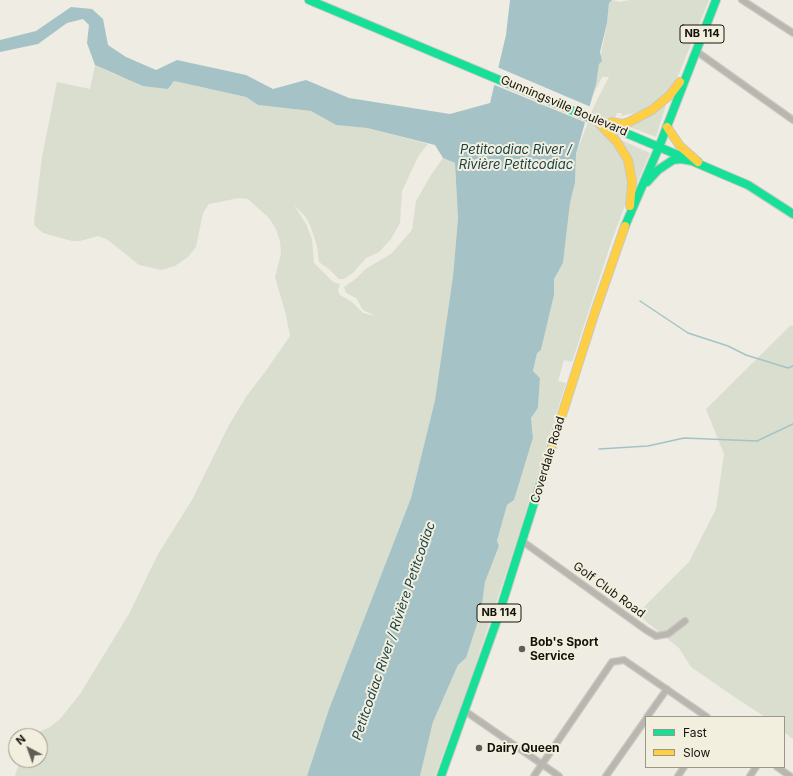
<!DOCTYPE html>
<html>
<head>
<meta charset="utf-8">
<style>
  body { margin:0 }
  #map { position:relative; width:793px; height:776px; overflow:hidden; background:#eeece3; font-family:Inter,sans-serif }
  canvas { display:block }
  .legend { position:absolute; left:645px; top:716px; width:140px; height:52px; box-sizing:border-box; background:#f3efde; border:1px solid #9a978a; margin:0; padding:5px 7px; list-style:none; font-size:12px; color:#14120d }
  .legend li { display:flex; align-items:center; gap:8px; height:20px }
  .legend b { width:20px; border:1px solid #9a978a }
  .north { position:absolute; left:8px; top:728px; width:40px; height:40px; box-sizing:border-box; background:#f3efde; border:1px solid #9a978a; border-radius:50%; rotate:319deg; font-size:11px; font-weight:700; line-height:16px; text-align:center; color:#14120d }
  .north::after { content:''; display:block; margin:auto; width:14px; height:18px; background:#605e58; clip-path:polygon(50% 0,100% 100%,50% 72%,0 100%) }
</style>
</head>
<body>
<div id="map">
<canvas width="793" height="776"></canvas>
<ul class="legend">
<li><b style="height:5px;background:#16e098"></b>Fast</li>
<li><b style="height:5px;background:#ffcf43"></b>Slow</li>
</ul>
<div class="north">N</div>
</div>
<script>
const ctx = document.querySelector('canvas').getContext('2d');
ctx.lineJoin = 'round';
function fillPath(path, color) { ctx.fillStyle = color; ctx.fill(path, 'evenodd'); }
const poly = rows => new Path2D(rows.map(r => 'M' + r).join(''));
function trace(path, color, width, dash) { ctx.strokeStyle = color; ctx.lineWidth = width; ctx.lineCap = dash ? 'butt' : 'round'; ctx.setLineDash(dash || []); ctx.stroke(path); }
function drawText(font, color, halo, rows, align = 'center') {
  ctx.font = font + ' Inter,sans-serif'; ctx.lineWidth = 4; ctx.setLineDash([]); ctx.textBaseline = 'middle'; ctx.strokeStyle = halo; ctx.fillStyle = color; for (const [text, x, y, turn = 0] of rows) {
    ctx.save(); ctx.translate(x, y); ctx.rotate((+turn || 0) * Math.PI / 180); ctx.textAlign = isNaN(turn) ? turn : align; if (halo) ctx.strokeText(text, 0, 0); ctx.fillText(text, 0, 0); ctx.restore();
  }
}
fillPath(poly([
  [612,0,619,2,630,0,709,0,678,76,669,92,644,111,621,116,622,113,617,113,608,137,624,158,629,174,627,200,612,240,572,362,564,360,558,381,566,383,513,552,470,681,435,776,420,776,433,722,458,665,466,658,481,612,485,582,499,546,497,541,507,505,514,500,533,438,531,418,538,408,540,378,533,371,537,352,541,350,554,295,554,279,563,263,570,203,575,183,576,154,594,106,609,77,602,77,593,95,607,23,609,3],
  [95,65,114,74,168,89,174,81,246,97,258,105,311,111,336,125,367,128,428,144,419,155,402,191,400,223,391,239,379,252,366,258,354,272,344,279,339,279,329,269,319,262,317,246,310,225,305,216,294,205,306,224,312,239,314,263,333,282,340,284,338,291,340,295,352,302,363,313,375,316,363,310,356,298,346,293,344,287,354,280,367,268,391,254,412,230,416,201,431,175,443,158,455,163,458,218,453,276,435,400,411,498,329,709,307,776,15,776,20,760,40,760,40,736,31,736,50,727,60,719,80,694,129,614,158,554,192,500,229,425,246,397,265,372,290,336,286,315,275,277,281,254,280,241,276,229,269,218,248,199,239,198,209,204,203,213,196,247,188,257,175,266,161,270,139,265,108,240,98,236,80,241,72,241,43,233,35,226,34,222,42,157,57,82,90,89],
  [666,105,656,137,630,127,631,126],
  [621,140,650,153,635,188,620,141],
  [791,325,793,326,793,739,784,732,784,717,765,717,736,698,691,667,679,648,637,614,689,562,716,509,724,454,706,409]
]), '#dadecf');
fillPath(poly([
  [510,0,612,0,609,3,607,23,600,52,602,61,599,64,596,84,576,154,575,183,570,203,563,263,554,279,554,295,541,350,537,353,533,371,540,378,538,408,531,418,533,438,514,500,507,505,497,541,499,546,485,582,481,612,466,658,458,665,433,722,420,776,307,776,329,709,411,498,435,400,453,276,458,218,455,163,443,158,435,145,367,128,336,125,311,111,258,105,246,97,174,81,168,89,143,86,95,65,87,43,89,25,83,19,67,23,38,44,0,52,0,40,36,31,71,7,92,9,103,19,108,45,126,57,156,70,177,60,246,75,273,89,306,80,349,98,450,114,490,103,506,35]
]), '#a5c3c6');
fillPath(poly([
  [497,67,591,107,587,123,492,84]
]), '#eeece3');
trace(poly([
  [640,301,688,333,728,346,746,355,788,368,793,366],
  [599,449,648,446,684,438,757,441,793,424]
]), '#a5c3c6', 1.5);
const street = poly([
  [742,0,793,33],
  [696,51,793,120],
  [522,541,646,630,656,636,668,634,685,621],
  [465,711,559,776],
  [647,717,667,689],
  [777,767,790,776],
  [534,776,612,662,624,660,707,717],
  [606,776,646,719],
  [678,776,684,767],
  [750,776,756,767]
]);
const fast = poly([
  [309,0,659,147],
  [659,147,748,185,793,214],
  [647,182,658,170,673,160,681,159,698,162],
  [625,226,659,147,716,0],
  [441,776,497,620,552,446]
]);
const slow = poly([
  [612,122,622,124,629,122,652,110,670,95,680,82],
  [599,123,617,142,628,160,632,182,630,206],
  [667,127,680,146,698,162],
  [552,446,595,312,625,226]
]);
trace(street, '#cac8c2', 8);
trace(fast, '#cac8c2', 10);
trace(slow, '#cac8c2', 10);
trace(street, '#b9b6b0', 5.5);
trace(fast, '#16e098', 8);
trace(slow, '#ffcf43', 8);
for (const [x, y, r, color] of [
  [522,649,4,"#605e58"],
  [479,748,4,"#605e58"]
]) { const dot = new Path2D(); dot.arc(x, y, r, 0, 2 * Math.PI); ctx.fillStyle = color; ctx.fill(dot); trace(dot, '#f3efde', 1.5); }
for (const [x, y, w] of [
  [702,34,44],
  [499,613,44]
]) { const box = new Path2D(); box.roundRect(x - w / 2, y - 9, w, 18, 3); ctx.fillStyle = '#f3efde'; ctx.fill(box); trace(box, '#14120d', 1); }
drawText('bold 11px', '#14120d', null, [
  ["NB 114",702,34],
  ["NB 114",499,613]
]);
drawText('12px', '#14120d', '#f3efde', [
  ["Gunningsville Boulevard",564,106,23],
  ["Coverdale Road",548,460,-73],
  ["Golf Club Road",609,590,36]
]);
drawText('bold 12px', '#14120d', '#f3efde', [
  ["Bob's Sport",530,642],
  ["Service",530,656],
  ["Dairy Queen",487,748]
], 'left');
drawText('italic 13px', '#153f45', '#f3efde', [
  ["Petitcodiac River /",516,150],
  ["Rivière Petitcodiac",516,165],
  ["Petitcodiac River / Rivière Petitcodiac",394,631,-71]
]);
</script>
</body>
</html>
